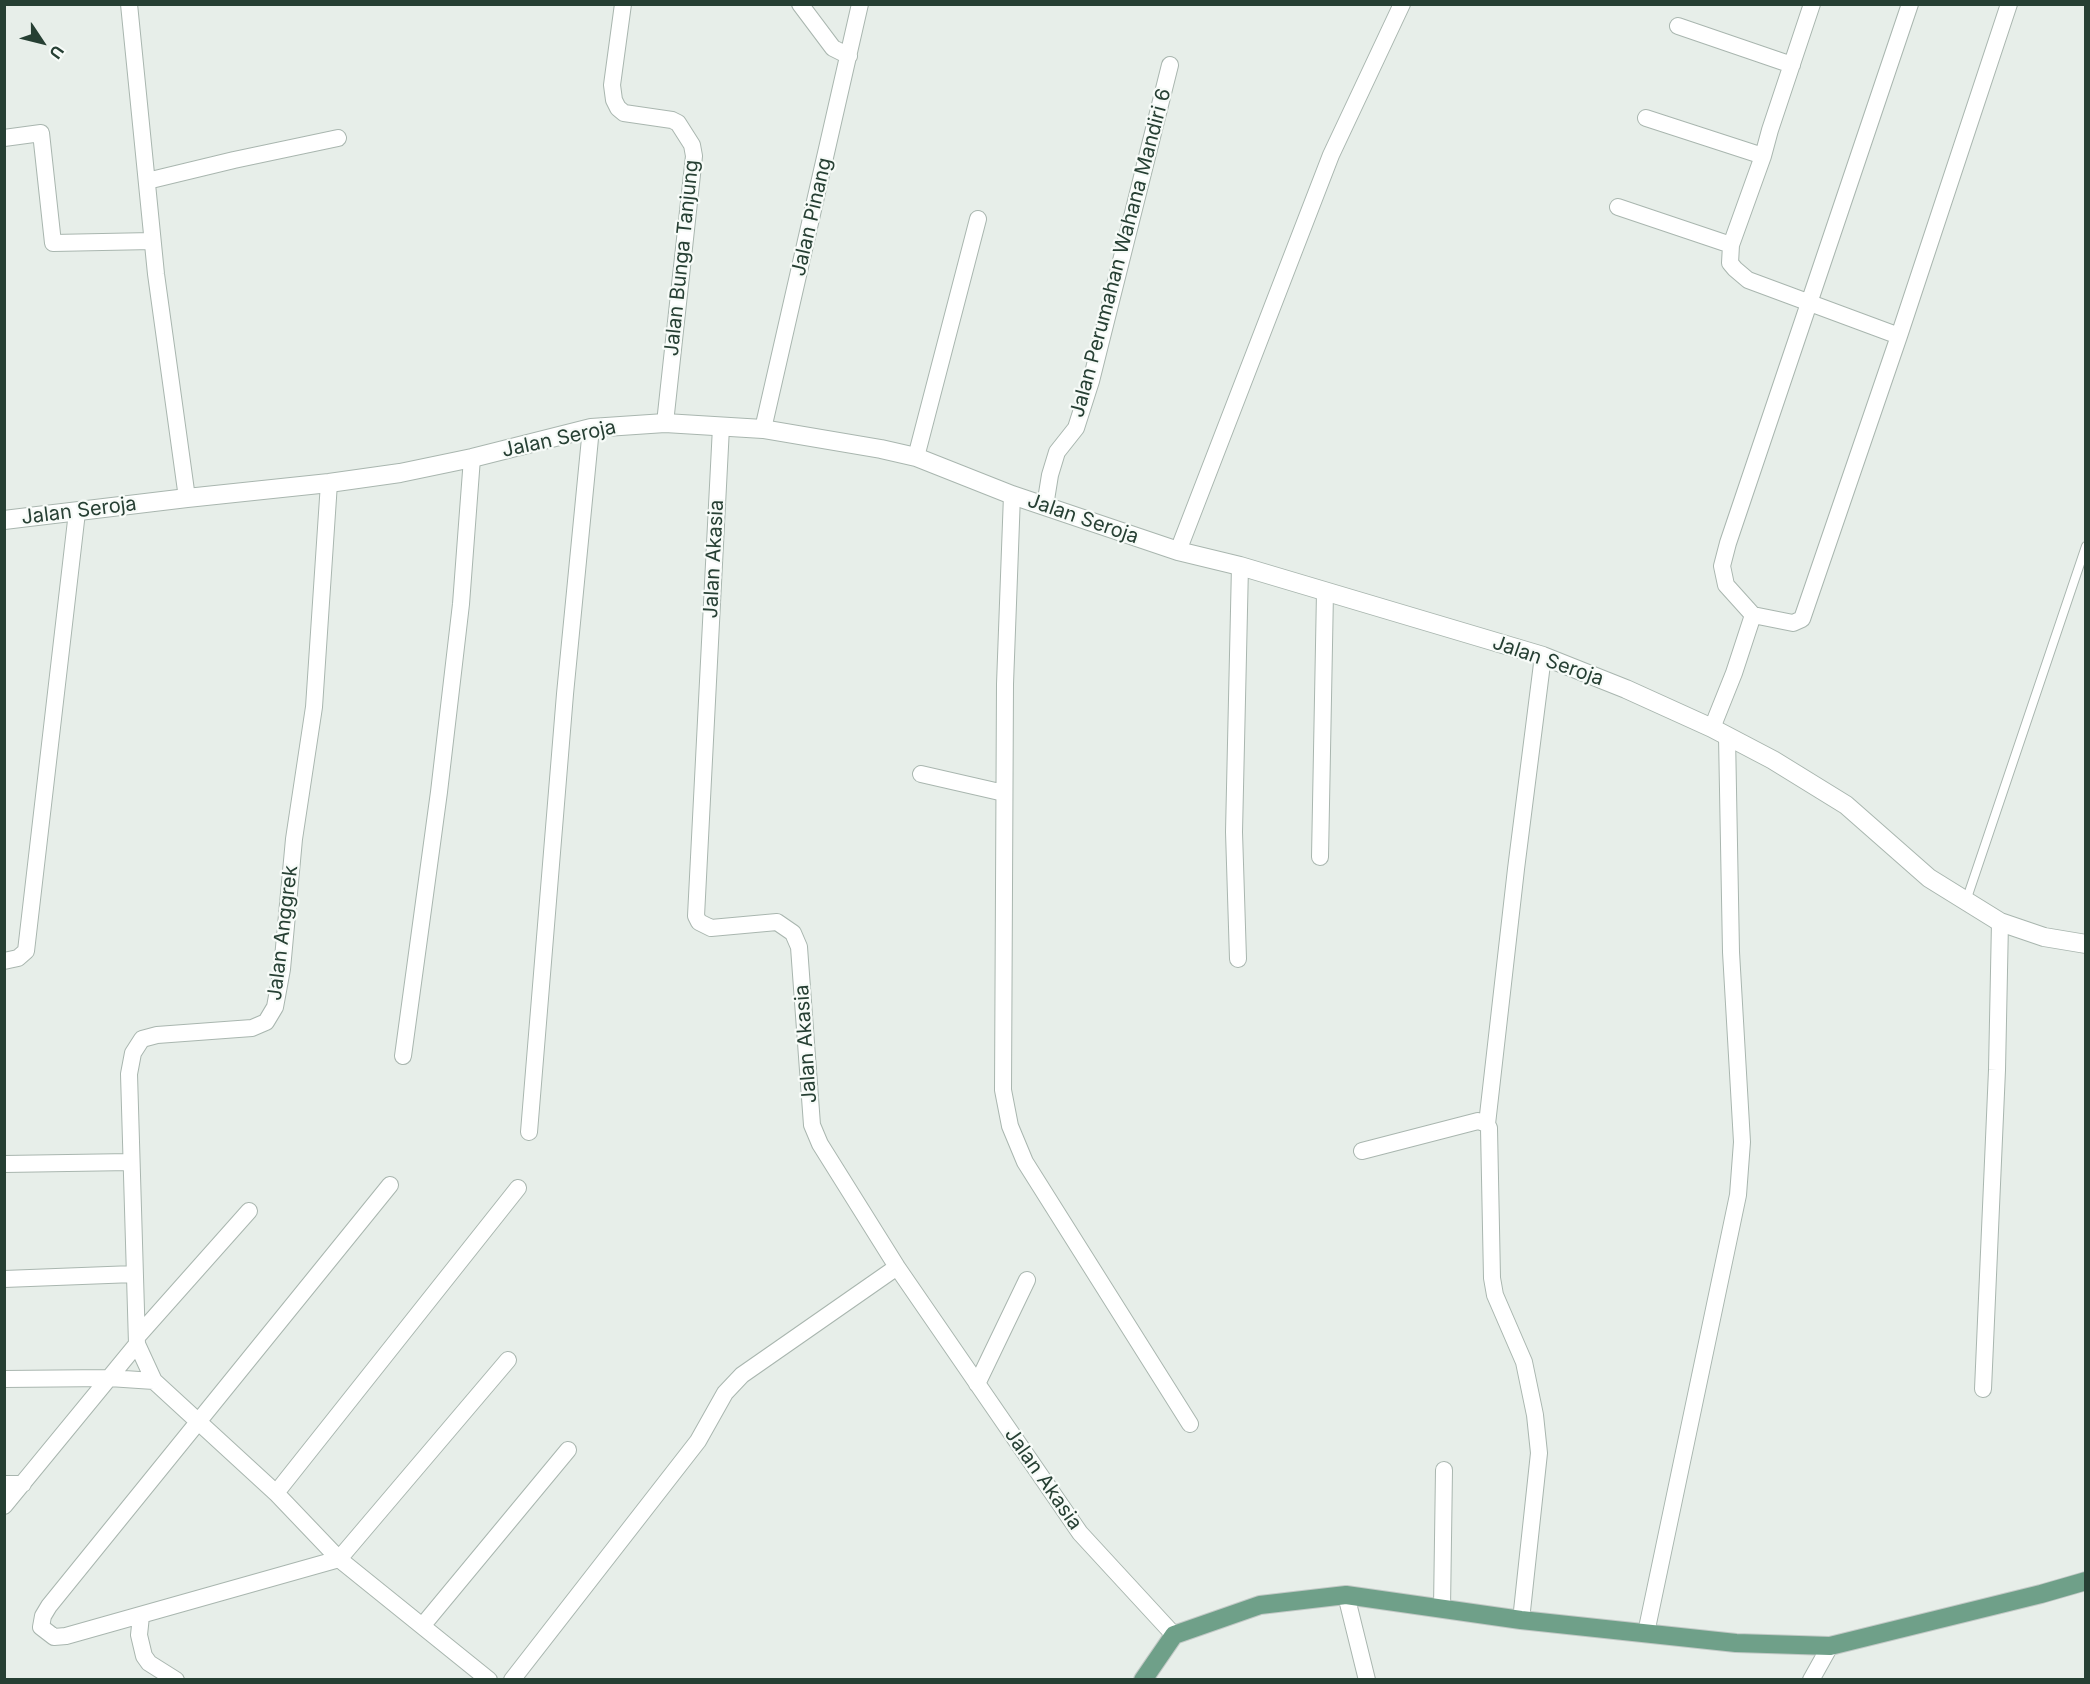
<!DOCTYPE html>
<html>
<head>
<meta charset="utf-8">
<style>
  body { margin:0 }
  #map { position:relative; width:2090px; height:1684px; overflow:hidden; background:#e7eee9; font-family:Inter,sans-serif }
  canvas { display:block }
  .frame { position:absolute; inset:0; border:6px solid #263f33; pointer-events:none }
  .north { position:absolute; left:12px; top:12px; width:60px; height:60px; -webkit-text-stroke:4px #f7fbf8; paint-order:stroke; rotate:125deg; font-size:16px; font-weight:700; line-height:24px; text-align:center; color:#263f33 }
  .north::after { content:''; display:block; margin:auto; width:21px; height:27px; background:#263f33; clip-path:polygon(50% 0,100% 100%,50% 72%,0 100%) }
</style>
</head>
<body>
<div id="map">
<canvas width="2090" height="1684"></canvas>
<div class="frame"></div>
<div class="north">U</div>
</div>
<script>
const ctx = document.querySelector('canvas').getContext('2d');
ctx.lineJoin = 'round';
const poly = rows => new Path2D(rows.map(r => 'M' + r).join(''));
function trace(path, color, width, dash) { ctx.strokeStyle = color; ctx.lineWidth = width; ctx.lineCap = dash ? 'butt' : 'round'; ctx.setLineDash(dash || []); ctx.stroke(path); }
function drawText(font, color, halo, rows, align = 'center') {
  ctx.font = font + ' Inter,sans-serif'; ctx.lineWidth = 4.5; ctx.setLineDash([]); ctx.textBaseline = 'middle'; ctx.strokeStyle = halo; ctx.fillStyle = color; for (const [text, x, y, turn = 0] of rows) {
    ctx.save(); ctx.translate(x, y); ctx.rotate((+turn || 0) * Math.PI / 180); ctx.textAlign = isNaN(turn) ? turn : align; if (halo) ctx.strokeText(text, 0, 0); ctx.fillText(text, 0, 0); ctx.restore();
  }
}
const service = poly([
  [1966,901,2086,546]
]);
const minor = poly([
  [129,4,156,274,187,498],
  [623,4,612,85,614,100,618,108,624,113,672,120,678,123,692,145,694,156,665,423],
  [800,4,833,48,849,56],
  [1812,4,1770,130,1763,156,1731,245,1730,263,1735,269,1748,280,1899,336],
  [1678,26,1792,65],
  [1646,118,1763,156],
  [4,138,41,133,53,243,152,241],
  [147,181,234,160,338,138],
  [1618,207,1731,245],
  [721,427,696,916,699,922,711,928,777,922,793,933,799,947,812,1125,820,1144,897,1267,1080,1533,1174,1635],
  [763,429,860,4],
  [916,457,978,219],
  [329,483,314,707,294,839,282,969,275,1007,266,1022,252,1028,157,1035,142,1039,133,1053,129,1074,137,1344,154,1381,276,1493,339,1559,489,1680],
  [1012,495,1005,684,1003,1090,1010,1126,1025,1162,1190,1424],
  [1045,506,1050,475,1057,452,1076,428,1091,381,1170,65],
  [1178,551,1331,155,1402,4],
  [1753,615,1793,623,1802,619,1899,336,2009,4],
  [1712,728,1734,673,1753,615,1726,585,1722,566,1728,543,1910,4],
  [921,774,1004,793],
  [1320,857,1325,592],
  [1238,959,1234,832,1240,566],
  [4,961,18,958,26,951,77,512],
  [403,1056,439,792,461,604,472,458],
  [1487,1124,1516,869,1543,656],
  [529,1132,565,694,591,428],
  [1362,1151,1478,1121,1487,1124,1489,1128,1492,1278,1495,1295,1524,1362,1535,1415,1539,1453,1521,1620],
  [4,1164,131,1162],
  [390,1185,49,1606,43,1616,41,1627,54,1637,66,1636,339,1559,508,1360],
  [4,1279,134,1274],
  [137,1337,249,1211],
  [4,1379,109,1378,154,1381],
  [977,1384,1027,1280],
  [1983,1389,1997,1070,2000,922],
  [4,1484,23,1484],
  [276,1493,518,1188],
  [4,1506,137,1344],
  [1346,1595,1367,1680],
  [1442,1608,1444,1470],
  [141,1616,139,1635,144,1656,149,1663,176,1680],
  [423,1625,568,1450],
  [1646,1633,1738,1195,1742,1142,1731,952,1727,736],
  [512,1680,698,1441,725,1393,742,1375,897,1267],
  [1811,1680,1830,1646]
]);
const tertiary = poly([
  [4,520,187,498,329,483,400,473,472,458,591,428,665,423,763,429,881,449,916,457,1012,495,1178,551,1240,566,1543,656,1626,689,1712,728,1773,760,1846,805,1929,878,2000,922,2044,937,2086,944]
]);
const primary = poly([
  [1143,1680,1174,1635,1260,1605,1346,1595,1521,1620,1736,1643,1830,1646,2041,1594,2086,1581]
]);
trace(service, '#a9b6af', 10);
trace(minor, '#a9b6af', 18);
trace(tertiary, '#a9b6af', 20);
trace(primary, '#c2c9c6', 20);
trace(service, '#fff', 8);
trace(minor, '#fff', 16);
trace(tertiary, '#fff', 18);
trace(primary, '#6fa089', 18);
drawText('20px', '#263f33', '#f7fbf8', [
  ["Jalan Pinang",812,217,-77],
  ["Jalan Perumahan Wahana Mandiri 6",1121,253,-75],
  ["Jalan Bunga Tanjung",682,258,-84],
  ["Jalan Seroja",559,439,-12],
  ["Jalan Seroja",79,511,-7],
  ["Jalan Seroja",1083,519,19],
  ["Jalan Akasia",714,559,-87],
  ["Jalan Seroja",1548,661,19],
  ["Jalan Anggrek",283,933,-83],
  ["Jalan Akasia",806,1044,-94],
  ["Jalan Akasia",1043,1479,55]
]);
</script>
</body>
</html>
